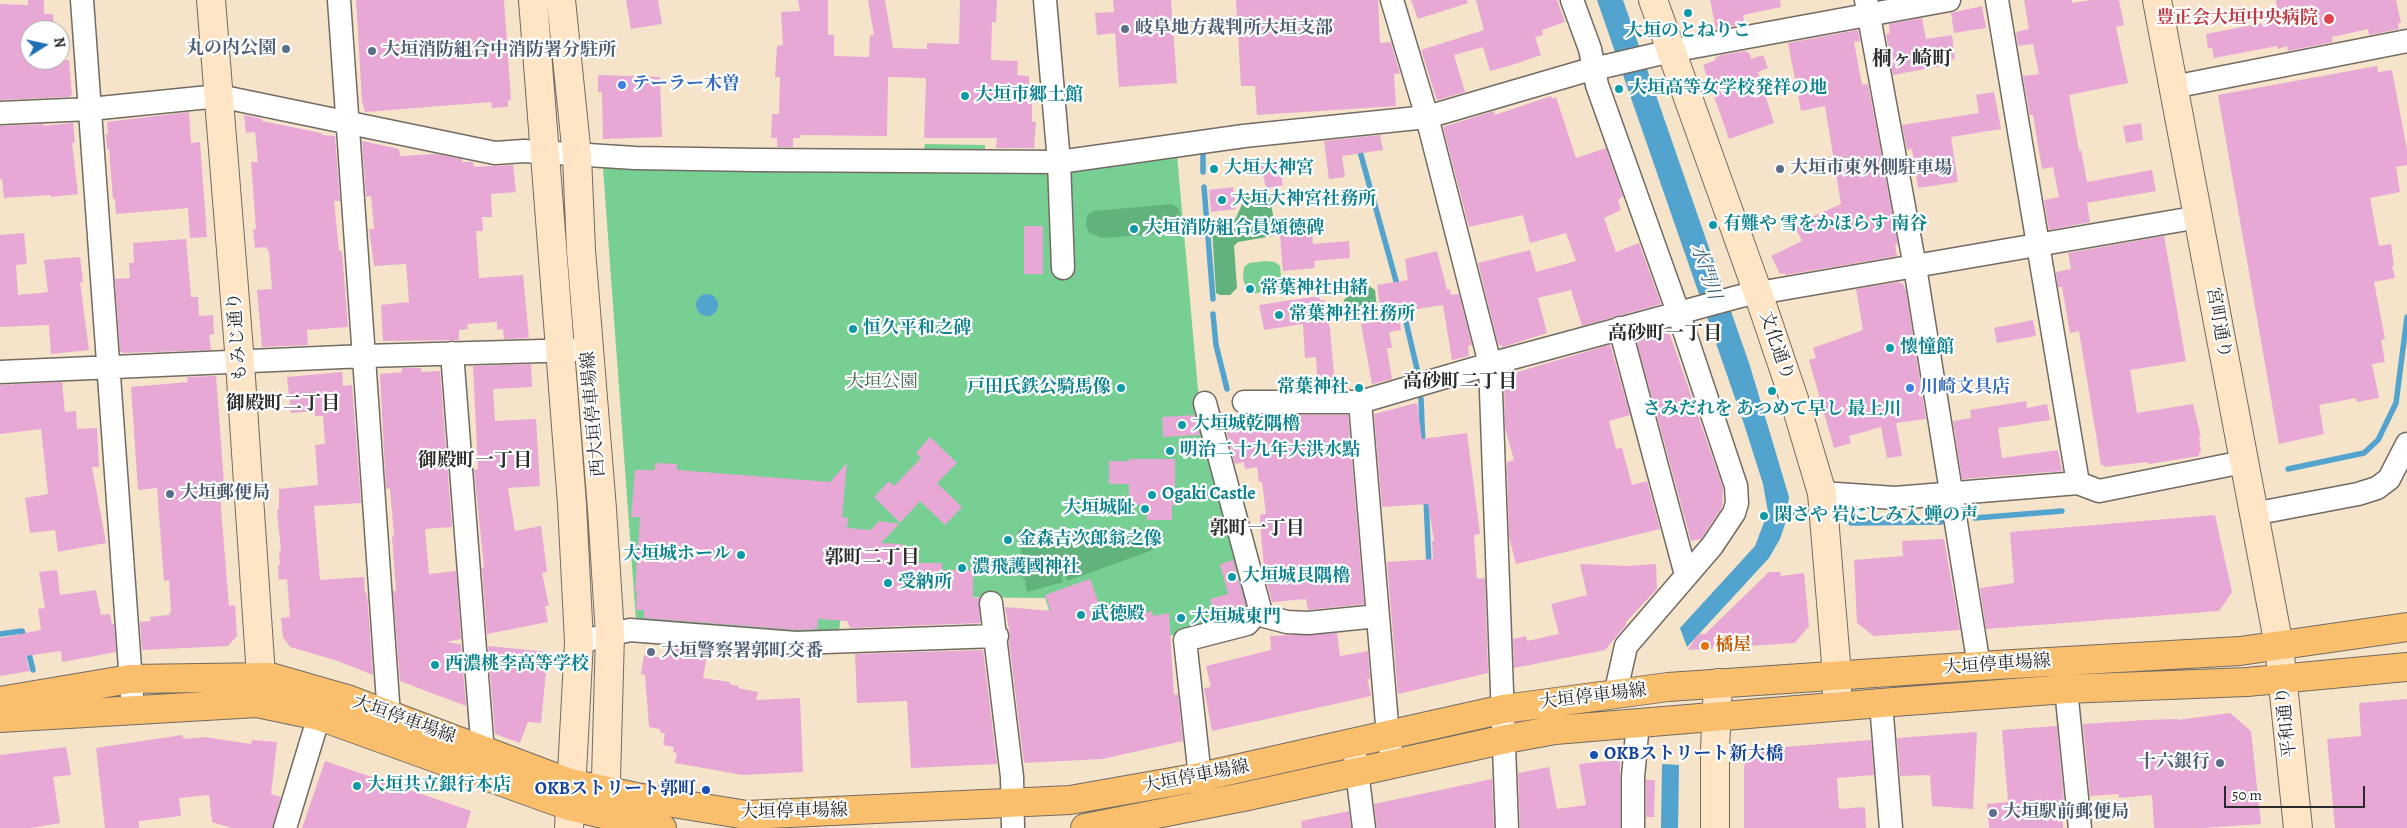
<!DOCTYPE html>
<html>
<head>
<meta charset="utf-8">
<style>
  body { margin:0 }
  #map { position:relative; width:2407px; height:828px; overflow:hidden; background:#f5e3ca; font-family:Alegreya,serif }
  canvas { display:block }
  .north { position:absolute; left:20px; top:20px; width:50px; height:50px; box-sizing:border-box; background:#fff; border:1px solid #aaa; border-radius:50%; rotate:80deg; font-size:14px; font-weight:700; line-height:20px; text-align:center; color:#2b2b2b }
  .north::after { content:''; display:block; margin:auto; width:18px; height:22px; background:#1f6fb2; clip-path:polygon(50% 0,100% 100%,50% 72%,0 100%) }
  .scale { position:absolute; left:2224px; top:786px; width:141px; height:22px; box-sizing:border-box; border:2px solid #2b2b2b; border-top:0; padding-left:6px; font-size:15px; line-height:18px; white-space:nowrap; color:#2b2b2b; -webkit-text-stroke:4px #fff; paint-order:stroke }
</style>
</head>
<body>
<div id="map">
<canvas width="2407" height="828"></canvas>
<div class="north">N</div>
<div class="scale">50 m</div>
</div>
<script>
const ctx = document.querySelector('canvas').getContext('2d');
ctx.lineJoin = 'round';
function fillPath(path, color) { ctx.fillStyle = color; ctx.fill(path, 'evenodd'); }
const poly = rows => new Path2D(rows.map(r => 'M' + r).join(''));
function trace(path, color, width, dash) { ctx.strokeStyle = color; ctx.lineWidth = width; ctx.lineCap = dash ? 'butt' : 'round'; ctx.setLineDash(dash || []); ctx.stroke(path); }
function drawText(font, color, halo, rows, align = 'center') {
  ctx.font = font + ' Alegreya,"Noto Serif JP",serif'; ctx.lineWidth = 4.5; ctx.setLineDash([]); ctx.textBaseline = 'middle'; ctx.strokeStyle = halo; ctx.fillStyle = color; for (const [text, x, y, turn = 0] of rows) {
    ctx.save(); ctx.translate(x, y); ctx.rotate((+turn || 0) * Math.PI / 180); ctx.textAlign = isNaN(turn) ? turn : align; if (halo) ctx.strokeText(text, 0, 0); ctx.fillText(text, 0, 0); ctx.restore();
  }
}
fillPath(poly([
  [925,144,985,145,985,151,924,150],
  [1177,155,1198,390,1254,606,1233,624,1118,645,1069,669,1045,598,842,596,839,634,791,635,636,620,603,168,1054,171],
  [1265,261,1275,262,1280,266,1282,286,1279,289,1251,294,1246,289,1243,278,1244,267,1249,263]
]), '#78cf94');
fillPath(poly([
  [1266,195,1270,198,1276,233,1273,236,1238,242,1234,246,1237,288,1230,295,1220,295,1216,293,1212,228,1215,225,1228,223,1236,218,1245,197],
  [1171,204,1178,207,1182,223,1179,230,1171,233,1102,238,1089,233,1086,225,1087,215,1095,211],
  [1359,284,1369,286,1375,290,1377,310,1373,314,1349,318,1346,315,1344,300],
  [1018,530,1143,534,1151,542,1153,550,1067,581,1064,575,1061,576,1063,582,1027,592,1025,580,1018,572,1018,568,1022,561]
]), '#62b27e');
fillPath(poly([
  [1597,0,1623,0,1750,366,1789,497,1785,524,1780,539,1769,558,1687,647,1680,628,1755,546,1768,512,1763,484,1744,424],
  '696 305a11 11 0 1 1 22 0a11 11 0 1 1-22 0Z',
  [1662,764,1679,765,1678,828,1661,828]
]), '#52a3cd');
trace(poly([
  [1359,148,1398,288],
  [1203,153,1203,172],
  [1204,187,1213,299],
  [1402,305,1418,373],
  [1213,314,1216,345,1227,389],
  [1421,399,1423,447],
  [2288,469,2364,453,2378,440,2396,403,2407,317],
  [1426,498,1429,566],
  [1781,510,1798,514],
  [1975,518,2062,511],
  [1851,523,1941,522],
  [0,634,22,631,25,639],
  [28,650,33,670]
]), '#52a3cd', 5.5);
fillPath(poly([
  [28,0,44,0,44,14,53,14,54,30,30,30,30,60,69,60,72,94,69,97,0,100,0,4,28,5],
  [356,0,504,0,511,100,508,101,508,107,492,108,491,102,365,112,362,101],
  [626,0,658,0,662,24,631,29],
  [798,0,828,0,828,35,834,35,834,56,869,57,870,35,874,35,868,0,885,0,893,48,927,49,927,43,959,44,960,0,997,0,996,22,992,22,991,60,1018,61,1017,75,1029,76,1029,96,1032,96,1032,122,1036,122,1034,148,996,148,997,138,924,138,926,78,888,77,887,136,800,135,800,138,793,138,793,147,777,147,777,138,771,138,772,114,779,114,780,77,775,77,777,46,783,45,781,12,800,11],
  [1113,0,1171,0,1177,83,1119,87,1115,33,1097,35,1095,13,1114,12],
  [1236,0,1378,0,1380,43,1391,42,1400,74,1394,74,1396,106,1257,115,1255,86,1241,86],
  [1411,0,1467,0,1468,3,1418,19],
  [1476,0,1557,0,1565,22,1542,30,1543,35,1535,37,1541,55,1512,65,1490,71,1483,47,1454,55,1465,92,1437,100,1421,50,1484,30],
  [1710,0,1780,0,1781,7,1743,15,1744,22,1739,23,1739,25,1716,29],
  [2024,0,2072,0,2072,3,2091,0,2119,0,2124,25,2116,27,2128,83,2069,95,2079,151,2081,150,2087,182,2152,170,2156,191,2087,203,2090,222,2049,230,2044,200,2059,197,2053,167,2042,169,2033,115,2030,115,2023,76,2039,74,2033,44,2018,46,2016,32,2029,29],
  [2276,0,2396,0,2401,23,2398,23,2399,29,2369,35,2368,29,2332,37,2333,42,2288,51,2287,46,2278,49,2277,46,2214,58,2212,48,2208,48,2206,34,2279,20],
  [1982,6,1986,28,1954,33,1951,13],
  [1922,18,1926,39,1952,35,1955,59,1940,62,1941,66,1893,75,1886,34,1890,33,1889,24],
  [1858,30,1860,41,1854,42,1862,85,1868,84,1898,244,1895,245,1897,256,1785,275,1785,273,1780,274,1771,256,1802,241,1794,225,1841,204,1825,106,1801,111,1788,43],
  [1746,51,1747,53,1749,52,1751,59,1763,55,1768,68,1758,72,1774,123,1729,139,1703,65,1716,60,1715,58,1721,55],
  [2377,66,2378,72,2392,70,2407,150,2407,165,2396,167,2400,192,2370,198,2379,246,2391,244,2394,266,2392,266,2395,278,2374,282,2385,339,2381,340,2385,362,2372,364,2379,398,2357,402,2356,398,2319,405,2324,434,2279,444,2218,95],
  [598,75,660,77,662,137,603,139,602,92,598,92],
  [1994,92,2001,129,1951,137,1958,182,1918,188,1912,149,1907,150,1902,125,1979,113,1976,95],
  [1551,96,1552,99,1556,97,1576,158,1606,148,1623,196,1618,200,1621,210,1604,218,1616,252,1639,243,1661,304,1582,326,1571,290,1538,298,1547,333,1503,347,1498,344,1478,263,1530,250,1536,272,1576,261,1566,233,1530,243,1523,215,1469,227,1443,127,1494,111,1495,115],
  [189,112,191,143,200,142,207,237,190,238,188,208,116,214,115,199,113,199,109,149,107,149,106,134,108,134,107,122],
  [244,115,262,119,262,121,321,133,322,135,335,136,340,201,334,201,339,251,342,251,348,327,307,330,308,345,262,347,257,290,272,289,269,252,266,247,255,248,253,229,256,229,251,162,258,162,255,132,246,133],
  [73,123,75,143,72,143,78,194,51,197,50,195,4,198,2,179,0,179,0,126,44,124,42,126],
  [2141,123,2143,140,2126,143,2123,126],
  [1380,135,1383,150,1342,156,1345,177,1329,179,1324,141],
  [362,141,399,149,400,156,436,154,462,159,462,162,473,162,474,167,513,165,516,192,491,194,492,217,482,217,483,231,476,231,479,278,523,275,529,338,504,339,503,329,497,330,497,322,467,324,468,329,459,330,459,340,383,341,381,305,409,302,406,264,374,266,369,229,374,229,371,196,366,197],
  [1278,159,1283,185,1266,188,1260,162],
  [1233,187,1236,209,1211,212,1209,190],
  [1024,226,1043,226,1043,274,1024,274],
  [1312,232,1313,244,1349,241,1350,258,1314,261,1315,268,1283,271,1280,235],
  [24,233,27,264,16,265,18,295,48,292,44,260,80,257,83,282,80,282,89,350,51,354,49,325,0,327,0,235],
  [2164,236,2186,361,2130,370,2137,413,2193,404,2201,437,2199,437,2201,452,2199,453,2199,456,2149,464,2147,462,2104,467,2104,465,2101,465,2079,331,2070,333,2062,287,2058,287,2056,272,2071,269,2068,253],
  [186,239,191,297,198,297,199,316,213,315,214,334,209,335,211,350,123,353,120,351,115,279,130,278,129,263,134,263,133,243],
  [1437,251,1447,290,1450,289,1451,295,1459,294,1472,345,1468,346,1469,356,1452,360,1443,305,1398,312,1401,330,1389,332,1392,348,1387,348,1392,379,1372,384,1361,324,1382,321,1377,285,1408,280,1405,259],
  [1898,282,1903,284,1906,291,1926,419,1896,423,1902,456,1887,458,1881,427,1849,436,1851,443,1834,448,1809,360,1816,358,1813,348,1863,330,1856,289],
  [1319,296,1320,300,1324,300,1330,329,1335,385,1331,389,1318,389,1316,357,1305,358,1303,324,1264,330,1259,305],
  [2033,320,2036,336,1997,343,1994,328],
  [1668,329,1723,488,1722,507,1701,539,1691,541,1636,339],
  [1609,345,1611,347,1630,415,1609,421,1616,449,1622,448,1632,485,1647,481,1660,529,1516,564,1509,537,1507,462,1514,460,1505,428,1504,376],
  [531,364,532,387,493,389,495,421,536,419,540,486,508,488,515,531,541,526,547,572,542,573,549,606,545,606,548,622,487,634,482,568,484,567,474,470,478,469,473,366],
  [402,368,421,368,421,372,440,371,452,527,425,529,429,574,456,571,461,639,445,642,461,644,466,706,400,681,393,591,396,591,392,536,394,536,390,488,386,489,380,374,402,372],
  [342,372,343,386,352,385,361,503,314,506,320,580,364,577,365,593,367,593,373,675,335,660,290,647,283,637,281,618,290,617,287,579,279,580,278,565,280,565,279,551,281,551,277,510,279,509,279,489,318,485,315,445,325,444,323,416,315,416,315,411,291,413,287,377],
  [216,376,224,483,219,484,229,606,235,605,237,636,228,646,142,650,140,622,151,621,150,617,169,615,171,610,169,580,164,581,157,488,138,490,131,387,188,382,187,377],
  [62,382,65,412,76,411,77,429,97,428,99,467,92,467,106,543,58,552,55,530,30,533,25,498,48,494,41,429,0,434,0,385],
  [2026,401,2027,408,2047,404,2050,420,1998,428,2002,458,2058,450,2062,471,1962,479,1953,421,1971,418,1970,410],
  [1417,403,1422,439,1467,433,1480,534,1474,535,1477,579,1485,578,1488,673,1398,694,1387,562,1433,559,1432,541,1434,541,1428,504,1382,507,1374,414],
  [1233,414,1233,421,1272,415,1348,415,1364,604,1308,610,1306,599,1272,602,1265,576,1261,535,1260,518,1261,514,1266,514,1262,482,1259,482,1257,467,1245,469,1244,462,1235,464,1222,415],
  [1195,415,1200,435,1163,437,1162,417],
  [930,437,957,463,937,483,962,507,945,525,920,501,900,523,874,497,889,481,894,486,921,458,916,453],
  [1129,459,1175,459,1175,505,1172,505,1172,520,1147,520,1147,505,1129,505,1129,484,1109,484,1109,461,1129,461],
  [655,463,677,464,677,470,830,482,847,463,842,517,848,518,847,528,871,530,879,521,899,524,881,543,902,544,902,552,915,553,914,563,942,563,942,570,973,570,973,598,979,598,980,623,850,628,847,621,818,619,817,629,796,630,644,618,644,610,636,610,637,591,635,591,640,517,631,517,635,470,655,470],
  [2215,515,2232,592,2219,611,1986,629,1980,588,2014,583,2010,532],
  [1944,539,1960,630,1874,636,1857,623,1854,560,1903,556,1902,541],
  [1233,560,1246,606,1241,611,1215,618,1210,599,1228,594,1220,564],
  [1580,564,1628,566,1656,564,1657,589,1626,622,1626,625,1605,650,1514,668,1513,639,1526,636,1527,641,1559,634,1551,604,1587,595],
  [57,570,60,595,96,590,101,615,110,614,112,624,114,624,116,652,62,662,61,651,26,656,30,671,0,676,0,638,41,630,38,609,45,608,39,572],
  [1769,572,1780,572,1781,576,1804,573,1809,626,1795,643,1688,650,1698,634,1705,634],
  [1090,579,1100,606,1105,604,1111,620,1152,611,1153,616,1169,613,1174,695,1178,694,1183,741,1102,759,1024,763,1009,641,1010,635,1005,607,1051,611,1045,595],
  [1337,633,1340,656,1368,651,1370,680,1367,678,1371,696,1212,731,1204,688,1211,687,1206,666,1271,650,1270,636],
  [488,646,548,652,541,723,528,722,520,743,495,734],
  [666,646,708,649,703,678,730,682,729,684,738,686,738,688,758,692,756,700,800,698,803,772,743,775,675,763,677,753,673,752,674,747,663,745,665,734,660,732,660,729,649,727,645,675,641,674,644,655,664,658],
  [983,650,997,764,911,768,907,701,857,703,855,654],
  [2407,699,2407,828,2335,828,2327,739,2361,736,2359,703],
  [2230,713,2251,731,2261,824,2203,828,2154,828,2152,795,2119,798,2119,794,2090,796,2083,724,2145,720,2178,719,2178,720],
  [2057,726,2065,813,2062,813,2063,828,1989,828,1987,804,2008,802,2002,730],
  [1977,732,1973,809,1932,806,1930,775,1900,776,1897,738],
  [182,735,184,739,204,737,251,744,252,740,277,742,271,794,281,797,272,828,232,828,212,822,209,795,179,798,181,816,139,821,139,828,105,828,96,748],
  [1871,740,1874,775,1837,778,1839,809,1865,807,1866,828,1744,828,1744,765,1758,749],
  [66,747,71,775,53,777,60,823,31,828,0,828,0,755],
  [1620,760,1620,828,1520,828,1518,773,1549,767,1557,809,1586,805,1579,764],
  [325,761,471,811,466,828,302,828],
  [1492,779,1494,828,1377,828,1374,804],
  [1646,780,1655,780,1654,817,1646,817],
  [1349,811,1351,828,1302,828,1301,821]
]), '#e8a8d5');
const street = poly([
  [82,0,133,710],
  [339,0,390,730],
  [1045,0,1059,162,1063,268],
  [1392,0,1427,117,1490,364,1507,828],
  [1572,0,1590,49,1597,85,1678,312,1736,486,1737,503,1734,513,1712,546,1626,646,1615,695],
  [1866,0,1915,267,1979,666],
  [1997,0,2078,483],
  [2173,87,2407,41],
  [0,113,90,109,219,96,495,153,524,151,635,158,756,160,1059,162,1244,136,1427,117,1581,72,1671,51,1949,0],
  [1620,328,1686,575],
  [452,353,484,766],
  [0,372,365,356,578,350],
  [1244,402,1360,402,1490,364,1741,296,2199,217],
  [1360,402,1388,736,1393,763],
  [1822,493,1895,498,2078,483,2099,491,2243,462],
  [2253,514,2358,494,2377,488,2389,479,2407,444],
  [991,603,1012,777,1013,828],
  [1260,609,1264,616,1287,622,1308,623,1378,616],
  [579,642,630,630,796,643,997,636],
  [2066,689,2080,828],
  [1881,703,1891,828],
  [1355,755,1364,828],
  [1200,777,1185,640,1247,624,1260,609,1205,403],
  [285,828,319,716],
  [1633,828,1633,777,1638,723]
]);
const secondary = poly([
  [211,0,240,363,261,676,257,699],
  [533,0,572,504,579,642,569,828],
  [561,0,577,156,581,250,602,509,610,635,605,814],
  [1653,0,1758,293,1794,399,1822,493,1837,675,1837,706],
  [2157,0,2279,646,2298,828],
  [1715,828,1715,750,1718,683]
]);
const primary = poly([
  [0,701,130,679,270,677,350,700,570,783,636,797,747,815,1070,800,1200,777,1504,709,1668,687,1979,666,2240,651,2407,627],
  [0,718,257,703,319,716,569,806,662,828],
  [1085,828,1243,797,1506,739,1555,730,1881,703,2066,689,2247,682,2407,667]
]);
trace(street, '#726b63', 25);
trace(secondary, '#726b63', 30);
trace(primary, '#726b63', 30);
trace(street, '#fff', 22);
trace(secondary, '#fde5c5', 28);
trace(primary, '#f9bf6d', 28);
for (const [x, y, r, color] of [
  [1688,13,5,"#0f9aa8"],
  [2329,19,6,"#e0444e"],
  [1125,29,5,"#5c6f8a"],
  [286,49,5,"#5c6f8a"],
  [372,51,5,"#5c6f8a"],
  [622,85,5,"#3f7fe0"],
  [1619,89,5,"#0f9aa8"],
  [965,96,5,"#0f9aa8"],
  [1214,169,5,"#0f9aa8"],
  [1780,169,5,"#5c6f8a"],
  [1222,200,5,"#0f9aa8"],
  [1713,225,5,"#0f9aa8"],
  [1134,229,5,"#0f9aa8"],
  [1250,289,5,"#0f9aa8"],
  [1279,315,5,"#0f9aa8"],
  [853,329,5,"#0f9aa8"],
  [1890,348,5,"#0f9aa8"],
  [1121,388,5,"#0f9aa8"],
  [1359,388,5,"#0f9aa8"],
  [1910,388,5,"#3f7fe0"],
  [1772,391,5,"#0f9aa8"],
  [1182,425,5,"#0f9aa8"],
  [1170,451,5,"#0f9aa8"],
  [170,494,5,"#5c6f8a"],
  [1152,495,5,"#0f9aa8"],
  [1145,509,5,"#0f9aa8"],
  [1764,516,5,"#0f9aa8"],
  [1008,540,5,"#0f9aa8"],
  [741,555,5,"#0f9aa8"],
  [962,568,5,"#0f9aa8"],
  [1232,577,5,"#0f9aa8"],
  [888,583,5,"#0f9aa8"],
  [1081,615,5,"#0f9aa8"],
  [1181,618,5,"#0f9aa8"],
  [1705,646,5,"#e8710a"],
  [651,652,5,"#5c6f8a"],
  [435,665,5,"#0f9aa8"],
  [1594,755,5,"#1a4fb4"],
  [2220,763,5,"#5c6f8a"],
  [357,786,5,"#0f9aa8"],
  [706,790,5,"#1a4fb4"],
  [1993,813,5,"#5c6f8a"]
]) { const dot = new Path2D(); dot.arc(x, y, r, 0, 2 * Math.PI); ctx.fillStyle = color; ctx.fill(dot); trace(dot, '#fff', 2); }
drawText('bold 18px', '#be3a42', '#fff', [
  ["豊正会大垣中央病院",2318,19]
], 'right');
drawText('bold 18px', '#4e5e75', '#fff', [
  ["岐阜地方裁判所大垣支部",1135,29],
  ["丸の内公園",276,49,"right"],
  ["大垣消防組合中消防署分駐所",382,51],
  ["大垣市東外側駐車場",1790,169],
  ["大垣郵便局",180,494],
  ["大垣警察署郭町交番",661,652],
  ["十六銀行",2210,763,"right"],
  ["大垣駅前郵便局",2003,813]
], 'left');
drawText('bold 18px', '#0d838f', '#fff', [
  ["大垣のとねりこ",1688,32,"center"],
  ["大垣高等女学校発祥の地",1629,89],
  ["大垣市郷土館",975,96],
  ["大垣大神宮",1224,169],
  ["大垣大神宮社務所",1232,200],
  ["有難や 雪をかほらす 南谷",1723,225],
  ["大垣消防組合員頌徳碑",1144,229],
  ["常葉神社由緒",1260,289],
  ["常葉神社社務所",1289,315],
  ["恒久平和之碑",863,329],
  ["懐憧館",1900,348],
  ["戸田氏鉄公騎馬像",1111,388,"right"],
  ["常葉神社",1349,388,"right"],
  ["さみだれを あつめて早し 最上川",1772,410,"center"],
  ["大垣城乾隅櫓",1192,425],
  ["明治二十九年大洪水點",1180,451],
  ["Ogaki Castle",1162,495],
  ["大垣城阯",1135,509,"right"],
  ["閑さや 岩にしみ入 蝉の声",1774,516],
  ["金森吉次郎翁之像",1018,540],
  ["大垣城ホール",731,555,"right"],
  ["濃飛護國神社",972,568],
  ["大垣城艮隅櫓",1242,577],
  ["受納所",898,583],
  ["武徳殿",1091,615],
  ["大垣城東門",1191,618],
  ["西濃桃李高等学校",445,665],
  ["大垣共立銀行本店",367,786]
], 'left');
drawText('bold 18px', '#366cbe', '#fff', [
  ["テーラー木曽",632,85],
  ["川崎文具店",1920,388]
], 'left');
drawText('18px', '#2b2b2b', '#fff', [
  ["宮町通り",2218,323,80],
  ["もみじ通り",238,337,-94],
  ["文化通り",1776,346,71],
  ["西大垣停車場線",594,414,-95],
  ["大垣停車場線",1997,665,-4],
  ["大垣停車場線",1593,697,-7],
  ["大垣停車場線",404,720,20],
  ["平和通り",2287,722,-96],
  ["大垣停車場線",1196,777,-11],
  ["大垣停車場線",794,812,-1]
]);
drawText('18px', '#466450', '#fff', [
  ["大垣公園",882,383]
]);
drawText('bold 18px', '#c56008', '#fff', [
  ["橘屋",1715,646]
], 'left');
drawText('bold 18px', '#164399', '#fff', [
  ["OKBストリート新大橋",1604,755],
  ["OKBストリート郭町",696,790,"right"]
], 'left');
drawText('italic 19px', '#3d6174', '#fff', [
  ["水門川",1705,272,71]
]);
drawText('bold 19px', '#2b2b2b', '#fff', [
  ["高砂町一丁目",1665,334],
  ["高砂町二丁目",1460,382],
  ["御殿町二丁目",283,404],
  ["御殿町一丁目",475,461],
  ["郭町一丁目",1257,529],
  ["郭町二丁目",872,558]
]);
drawText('bold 20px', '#2b2b2b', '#fff', [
  ["桐ヶ崎町",1912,60]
]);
</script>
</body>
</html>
